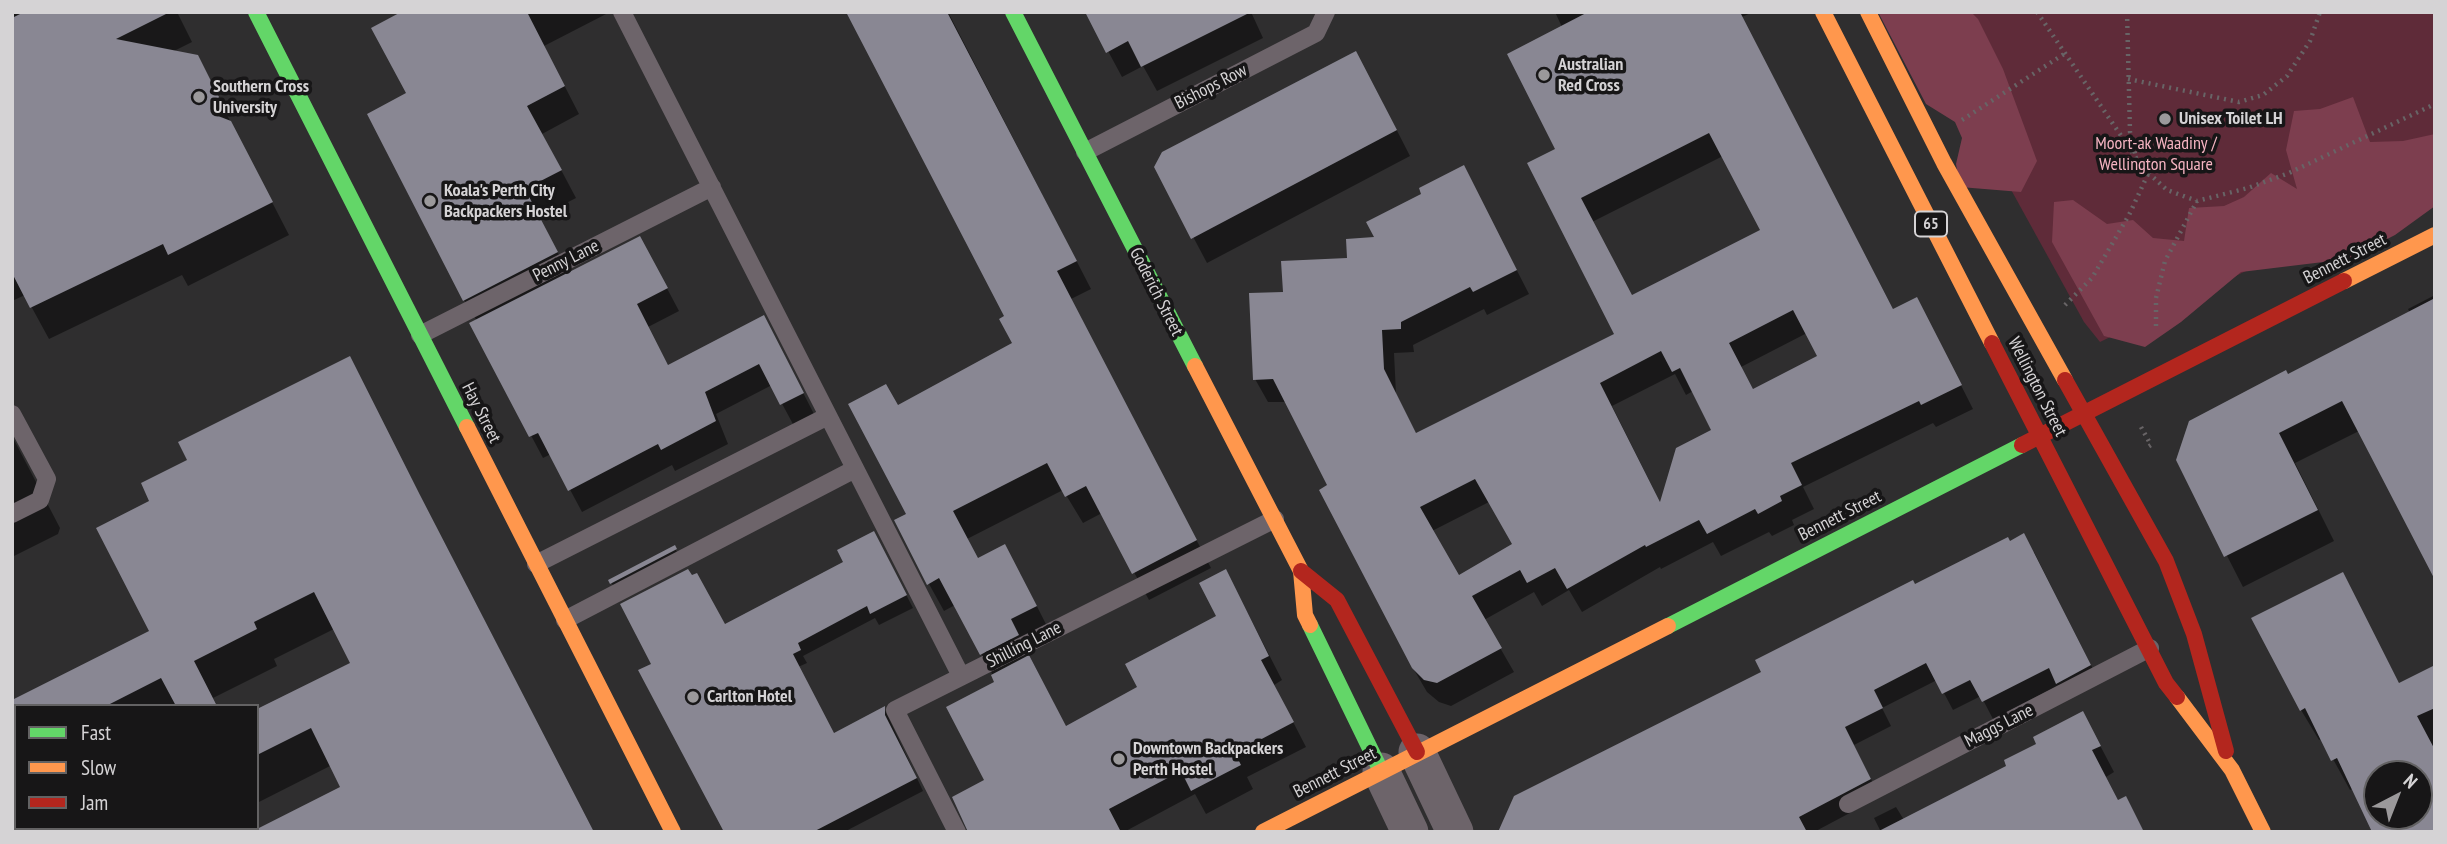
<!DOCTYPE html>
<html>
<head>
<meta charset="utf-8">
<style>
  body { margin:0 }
  #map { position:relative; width:2447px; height:844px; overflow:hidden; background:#2f2e2f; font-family:"PT Sans Narrow",sans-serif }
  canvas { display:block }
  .frame { position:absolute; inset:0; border:14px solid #d5d3d5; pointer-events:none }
  .legend { position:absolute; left:14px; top:704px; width:245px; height:126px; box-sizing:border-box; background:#171617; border:2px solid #636263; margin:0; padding:9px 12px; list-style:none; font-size:21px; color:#d5d3d5 }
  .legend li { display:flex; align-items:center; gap:14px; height:35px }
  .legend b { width:35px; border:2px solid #636263 }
  .north { position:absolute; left:2363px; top:760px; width:70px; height:70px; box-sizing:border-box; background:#171617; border:2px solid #636263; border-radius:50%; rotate:42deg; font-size:19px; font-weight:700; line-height:28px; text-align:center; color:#d5d3d5 }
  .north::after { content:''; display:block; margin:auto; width:24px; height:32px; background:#9b999b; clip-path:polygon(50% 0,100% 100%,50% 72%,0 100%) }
</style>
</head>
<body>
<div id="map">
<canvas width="2447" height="844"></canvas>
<div class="frame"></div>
<ul class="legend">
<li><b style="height:9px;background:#63d668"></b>Fast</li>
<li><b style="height:9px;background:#ff974d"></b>Slow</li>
<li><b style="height:9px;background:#b3261e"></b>Jam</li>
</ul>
<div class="north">N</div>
</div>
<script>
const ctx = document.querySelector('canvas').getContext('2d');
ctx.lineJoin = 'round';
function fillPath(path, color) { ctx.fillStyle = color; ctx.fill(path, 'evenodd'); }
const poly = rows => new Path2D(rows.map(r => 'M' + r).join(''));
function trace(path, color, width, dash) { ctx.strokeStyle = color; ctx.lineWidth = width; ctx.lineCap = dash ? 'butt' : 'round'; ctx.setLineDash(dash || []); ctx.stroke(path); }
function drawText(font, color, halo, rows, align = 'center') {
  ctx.font = font + ' "PT Sans Narrow",sans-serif'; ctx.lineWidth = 7; ctx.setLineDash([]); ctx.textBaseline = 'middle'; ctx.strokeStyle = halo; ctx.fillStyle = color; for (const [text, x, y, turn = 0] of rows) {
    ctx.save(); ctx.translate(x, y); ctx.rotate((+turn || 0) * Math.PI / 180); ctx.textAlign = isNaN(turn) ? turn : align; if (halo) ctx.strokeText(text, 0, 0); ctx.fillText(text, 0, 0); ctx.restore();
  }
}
fillPath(poly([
  [1913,12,2435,12,2435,179,2100,342,2084,322]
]), '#5f2b39');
fillPath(poly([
  [1878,12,1971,12,1978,19,2003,69,2037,161,2021,192,1960,187,1956,164,1962,138,1955,122,1926,104],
  [2353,97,2370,142,2403,141,2435,134,2435,206,2395,235,2348,259,2241,272,2181,322,2145,347,2104,336,2052,242,2054,202,2073,200,2107,224,2133,220,2153,238,2184,241,2189,208,2224,206,2244,197,2271,173,2297,189,2286,150,2294,111,2320,109]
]), '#7d3e4f');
fillPath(poly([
  [12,12,177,12,192,42,172,52,197,57,289,235,188,286,182,275,49,339,25,295,12,301],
  [405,12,610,12,544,46,579,114,542,134,576,198,539,217,569,274,652,260,679,311,648,327,669,367,776,340,815,416,794,426,772,385,716,414,728,444,675,471,672,465,582,512,551,454,543,458,472,324,477,321,464,300,408,94],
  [848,12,948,12,1091,289,1071,299,1211,568,1149,600,1102,513,1083,523,1063,490,967,539,978,560,1020,573,1051,634,1025,647,1066,727,1140,688,1219,617,1226,571,1282,680,1274,685,1306,747,1247,777,1253,789,1206,814,1195,794,1124,832,971,832,986,780,997,683,955,605,944,611,929,584,908,515,898,407,1014,344,1007,317],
  [1087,12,1251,12,1263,38,1157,91,1143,66,1122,77],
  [1555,12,1753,12,1742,17,1894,311,1929,322,1973,409,1936,427,1933,423,1803,487,1814,509,1792,520,1794,525,1772,536,1769,532,1721,556,1713,542,1661,569,1660,567,1582,612,1569,590,1542,606,1534,592,1484,620,1514,672,1451,706,1439,702,1427,692,1413,668,1330,486,1287,402,1268,402,1255,379,1284,294,1349,260,1377,239,1476,191,1529,294,1487,315,1484,309,1413,345,1414,352,1394,353,1396,394,1417,435,1616,334,1558,150,1562,27],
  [1723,156,1763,231,1632,297,1592,222],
  [1807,333,1819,357,1754,391,1741,367],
  [1675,374,1686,395,1693,391,1713,431,1661,504,1612,406],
  [1489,502,1514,545,1459,577,1432,531],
  [1370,78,1410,156,1207,263,1156,167],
  [2435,295,2435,576,2359,431,2295,463,2334,541,2243,587,2178,460,2287,376,2410,313,2408,309],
  [349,358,594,832,255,832,343,787,332,765,257,803,257,711,352,663,334,629,274,659,277,666,213,698,217,706,16,706,16,828,206,828,199,832,12,832,12,702,151,632,152,502,189,461],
  [12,436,60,528,58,534,12,557],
  [881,546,913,608,879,625,875,618,803,656,807,663,798,667,834,735,884,708,923,791,844,832,724,832,725,626],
  [674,547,686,567,621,600,610,580],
  [2034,552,2100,683,2059,685,1993,719,1981,696,1953,710,1937,680,1882,708,1891,726,1854,745,1880,797,1814,832,1507,832,1763,673,1914,586],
  [2343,574,2400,685,2435,667,2435,832,2375,832,2354,788,2350,790,2322,739,2319,740,2301,710],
  [2377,774,2419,774,2419,816,2377,816],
  [2083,713,2114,772,2106,777,2119,802,2125,798,2144,832,1881,832,1874,818,1896,807,1904,820,2009,767]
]), '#0007');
fillPath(poly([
  [24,12,170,12,116,39,198,55,219,97,213,114,231,121,273,202,168,255,163,244,30,308,12,273,12,18],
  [401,12,527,12,565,86,527,106,562,170,525,189,558,252,463,301,367,114,406,93,371,28],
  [846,12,947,12,1077,261,1057,271,1197,540,1132,574,1086,486,1065,497,1047,463,953,511,978,558,1005,544,1037,606,1011,619,1019,635,980,655,939,578,927,585,894,520,906,514,848,404,886,384,898,405,1012,343,999,319,1004,316],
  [1085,12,1251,12,1141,67,1128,41,1106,53],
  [1588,12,1740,12,1893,309,1917,297,1962,385,1921,405,1919,401,1791,463,1802,485,1780,496,1782,501,1758,514,1755,509,1707,534,1699,520,1646,547,1645,545,1567,589,1555,568,1527,583,1520,570,1472,596,1502,648,1437,683,1424,680,1412,668,1319,490,1327,485,1273,379,1253,380,1249,293,1283,292,1281,261,1347,258,1346,239,1374,237,1366,222,1421,194,1419,188,1464,165,1517,270,1473,292,1470,287,1401,322,1401,329,1382,330,1384,369,1416,433,1614,334,1527,163,1555,149,1507,54],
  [1709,133,1760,230,1632,295,1581,198],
  [1793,310,1817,356,1753,389,1729,343],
  [1661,351,1672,372,1680,368,1711,430,1676,448,1660,502,1600,383],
  [1475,479,1512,544,1459,575,1420,507],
  [1356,51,1397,130,1191,239,1154,167,1162,152],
  [640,236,668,288,637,304,668,365,764,315,804,393,780,405,759,364,705,392,716,421,661,450,658,444,568,491,538,433,529,437,469,323],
  [2435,298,2435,580,2342,401,2279,433,2318,510,2224,557,2176,460,2189,421,2286,370,2288,374],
  [350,356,420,495,594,832,251,832,340,787,311,728,257,755,257,709,350,663,314,592,254,622,257,629,194,661,217,706,176,706,161,678,106,706,12,706,12,700,149,631,96,528,149,501,141,483,187,460,178,442],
  [874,531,907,595,870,614,867,606,798,643,801,650,793,654,834,733,885,706,885,715,917,778,813,832,724,832,638,670,651,664,620,604,688,569,692,575,697,573,725,624,843,562,837,550],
  [2024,533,2091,665,2056,684,2049,668,1982,702,1970,680,1942,694,1926,663,1874,690,1883,708,1845,727,1871,779,1799,817,1807,832,1498,832,1514,796,1761,672,1755,660,1913,580,1915,584,2008,537,2010,541],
  [675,545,677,549,610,584,608,580],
  [1226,569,1269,656,1261,660,1294,722,1235,753,1241,765,1191,791,1181,771,1109,809,1121,832,968,832,952,797,984,780,946,707,994,682,991,675,1029,655,1066,726,1137,687,1125,664,1216,616,1199,583],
  [2343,572,2399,683,2435,665,2435,708,2417,716,2435,750,2435,832,2372,832,2337,758,2331,761,2305,708,2300,711,2251,618],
  [2377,774,2419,774,2419,816,2377,816],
  [2083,711,2101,746,2092,750,2118,800,2126,796,2144,832,1877,832,2006,766,2004,760,2036,744,2033,737]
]), '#898793');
trace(poly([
  [2037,12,2143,168,2167,190,2197,201,2248,188,2289,173,2435,104],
  [2127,12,2130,132,2136,158],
  [2434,12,2435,13],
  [2128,79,2239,102,2263,95,2287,76,2310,41,2320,12],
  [1962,120,2064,54],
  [2065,305,2092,278,2129,215,2148,174],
  [2156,326,2156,298,2165,261,2197,201],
  [2141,427,2151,445,2145,449]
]), '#686466', 4.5, [2, 5]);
trace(poly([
  [622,12,961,676],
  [1085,152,1316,33,1326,12],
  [420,335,712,187],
  [12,414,47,479,40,500,12,514],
  [536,564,828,416],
  [565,620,855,469],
  [1848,804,2150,648],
  [957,832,895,710,1275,519]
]), '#6d646a', 18);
trace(poly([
  [1417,752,1455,832],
  [1381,771,1410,832]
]), '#6d646a', 37);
trace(poly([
  [256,12,467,427],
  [1013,12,1195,366],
  [1310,625,1381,771],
  [1668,626,2022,445]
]), '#63d668', 16);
trace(poly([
  [1823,12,1992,343],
  [1868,12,1944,163,2065,380],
  [2344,281,2435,235],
  [1195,366,1301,571,1305,615,1310,625],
  [467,427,673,832],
  [2177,697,2232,770,2263,832],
  [1263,832,1668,626]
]), '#ff974d', 16);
trace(poly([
  [1992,343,2166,683,2177,697],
  [2065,380,2166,561,2194,634,2226,751],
  [2022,445,2344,281],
  [1301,571,1337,600,1417,752]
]), '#b3261e', 16);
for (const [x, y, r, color] of [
  [1544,75,7,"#9b999b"],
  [199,97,7,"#9b999b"],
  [2165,119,7,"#9b999b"],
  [430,201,7,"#9b999b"],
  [693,697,7,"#9b999b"],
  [1119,759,7,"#9b999b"]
]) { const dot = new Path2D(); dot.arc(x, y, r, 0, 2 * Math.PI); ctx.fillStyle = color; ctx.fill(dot); trace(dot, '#171617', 2.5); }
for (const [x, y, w] of [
  [1931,224,32]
]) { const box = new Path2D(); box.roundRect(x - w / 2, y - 12.5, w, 25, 5); ctx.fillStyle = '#171617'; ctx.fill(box); trace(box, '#d5d3d5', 2); }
drawText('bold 16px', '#d5d3d5', null, [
  ["65",1931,224]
]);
drawText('bold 18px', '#d5d3d5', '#171617', [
  ["Australian",1558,65],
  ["Red Cross",1558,86],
  ["Southern Cross",213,87],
  ["University",213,108],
  ["Unisex Toilet LH",2179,119],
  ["Koala's Perth City",444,191],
  ["Backpackers Hostel",444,212],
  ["Carlton Hotel",707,697],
  ["Downtown Backpackers",1133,749],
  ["Perth Hostel",1133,770]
], 'left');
drawText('18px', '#d5d3d5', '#171617', [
  ["Bishops Row",1211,87,-27],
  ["Bennett Street",2345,259,-27],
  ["Penny Lane",566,261,-27],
  ["Goderich Street",1156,292,63],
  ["Wellington Street",2037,387,63],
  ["Hay Street",481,413,63],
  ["Bennett Street",1840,516,-27],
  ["Shilling Lane",1024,645,-27],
  ["Maggs Lane",1999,726,-27],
  ["Bennett Street",1335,773,-27]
]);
drawText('18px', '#f6b4c2', '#171617', [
  ["Moort-ak Waadiny /",2156,144],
  ["Wellington Square",2156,165]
]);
</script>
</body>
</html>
